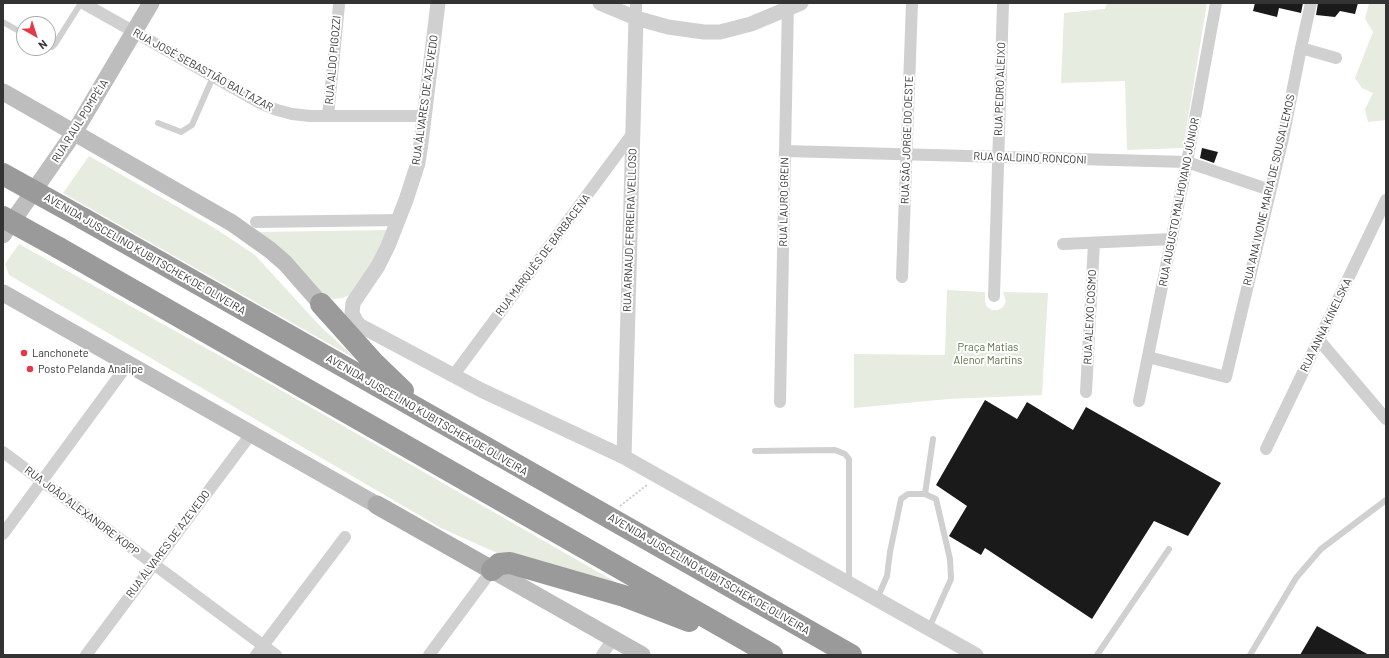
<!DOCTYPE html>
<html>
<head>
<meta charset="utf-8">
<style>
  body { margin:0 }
  #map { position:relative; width:1389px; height:658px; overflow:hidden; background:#fff; font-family:Barlow,sans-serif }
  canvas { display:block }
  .frame { position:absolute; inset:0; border:4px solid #333; pointer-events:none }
  .north { position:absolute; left:16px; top:16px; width:40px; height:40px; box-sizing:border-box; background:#fff; border:1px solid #adadad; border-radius:50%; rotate:141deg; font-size:11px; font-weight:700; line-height:16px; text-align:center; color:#333 }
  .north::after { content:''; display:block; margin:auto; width:14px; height:18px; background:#e63946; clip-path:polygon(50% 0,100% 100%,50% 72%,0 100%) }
</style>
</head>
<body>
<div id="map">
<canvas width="1389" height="658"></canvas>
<div class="frame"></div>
<div class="north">N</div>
</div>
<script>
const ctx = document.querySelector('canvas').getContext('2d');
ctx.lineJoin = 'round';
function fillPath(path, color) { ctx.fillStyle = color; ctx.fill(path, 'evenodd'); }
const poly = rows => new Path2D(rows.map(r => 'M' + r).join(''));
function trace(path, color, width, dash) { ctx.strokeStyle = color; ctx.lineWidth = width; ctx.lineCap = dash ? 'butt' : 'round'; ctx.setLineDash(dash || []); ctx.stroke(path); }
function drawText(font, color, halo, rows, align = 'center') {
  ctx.font = font + ' Barlow,sans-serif'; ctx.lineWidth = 4; ctx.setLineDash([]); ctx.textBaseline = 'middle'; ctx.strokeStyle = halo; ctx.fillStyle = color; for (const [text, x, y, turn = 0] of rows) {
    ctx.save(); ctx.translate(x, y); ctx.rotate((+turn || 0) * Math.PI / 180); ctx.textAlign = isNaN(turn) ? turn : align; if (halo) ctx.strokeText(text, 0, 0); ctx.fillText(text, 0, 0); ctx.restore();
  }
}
fillPath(poly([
  [1107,3,1207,3,1183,148,1127,150,1125,81,1061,83,1064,13,1105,9],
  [1369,3,1386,3,1386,120,1368,122,1365,109,1373,93,1362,88,1355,78,1373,32,1365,19],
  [89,156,216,229,255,255,320,326,356,359,63,193],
  [388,230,369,269,350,295,342,298,333,299,320,293,280,249,259,232],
  [19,244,265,381,626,588,504,556,441,528,9,275,5,264],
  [947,290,985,292,985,301,987,307,992,310,998,310,1003,307,1006,301,1003,292,1048,293,1042,395,948,399,854,408,854,354,945,355]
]), '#e6ecdf');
fillPath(poly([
  [1255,3,1303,3,1301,13,1279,8,1277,17,1253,11],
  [1318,3,1358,3,1355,14,1340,11,1335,17,1316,15],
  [1202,148,1218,152,1214,163,1200,158],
  [985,400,1017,419,1027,402,1073,430,1086,407,1221,483,1188,536,1154,521,1092,619,985,548,981,555,949,536,967,506,936,485],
  [1317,626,1369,655,1300,655]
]), '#1a1a1a');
trace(poly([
  [620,506,647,485]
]), '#cdcdcd', 2, [2, 2]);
trace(poly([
  [3,22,24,34],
  [48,47,52,47,55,44,81,3],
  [158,123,181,132,192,125,213,77],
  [755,451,835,450,845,454,849,459,849,582],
  [925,494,933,439],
  [877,599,887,576,890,552,901,499,908,494,925,494,936,499,950,559,951,579,929,628],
  [1097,655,1169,549],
  [1250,655,1296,578,1321,549,1386,500]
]), '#d0d0d0', 6);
trace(poly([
  [83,3,262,104,277,110,292,114,310,116,425,116],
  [636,18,636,3],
  [1301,48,1336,58],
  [328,116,339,5],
  [785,151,1187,162,1270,190],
  [256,222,399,220],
  [1063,244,1172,239],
  [902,277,912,3],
  [994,296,1003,3],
  [1319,340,1386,419],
  [1148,357,1226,377,1283,138,1301,48,1311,3],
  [453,376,633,133],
  [1086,392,1094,243],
  [1139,401,1187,162,1216,3],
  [780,402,788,3],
  [1266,449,1386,200],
  [3,452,276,655],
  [3,534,128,364],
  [86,655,251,434],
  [256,655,345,537],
  [429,655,492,570],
  [602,655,613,639]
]), '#d0d0d0', 12);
trace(poly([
  [438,3,421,143,418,163,406,200,388,246,378,266,353,303,352,313,356,321,359,325,481,390,624,457,976,655],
  [600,3,636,18,668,27,704,32,720,32,751,24,801,3],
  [624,457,636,18]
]), '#d0d0d0', 15);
trace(poly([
  [3,92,232,223,270,250,285,263,321,304],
  [3,235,74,133,151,3],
  [3,293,377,505],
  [492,570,642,655]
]), '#bdbdbd', 17);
trace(poly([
  [377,505,492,570]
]), '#ababab', 19);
trace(poly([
  [84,219,851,655],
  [59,248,772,655],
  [321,304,375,364,403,391],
  [492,570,499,564,510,563,624,596,689,621]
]), '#9a9a9a', 22);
trace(poly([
  [3,174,84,219],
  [3,217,59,248]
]), '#9a9a9a', 22);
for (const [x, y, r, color] of [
  [24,353,4,"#e63946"],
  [30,369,4,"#e63946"]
]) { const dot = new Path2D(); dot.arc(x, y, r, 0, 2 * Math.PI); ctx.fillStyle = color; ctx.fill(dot); trace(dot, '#fff', 1.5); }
drawText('11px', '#333', '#fff', [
  ["RUA ALDO PIGOZZI",333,60,-85],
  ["RUA JOSÉ SEBASTIÃO BALTAZAR",203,70,29],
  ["RUA PEDRO ALEIXO",1000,89,-88],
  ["RUA ÁLVARES DE AZEVEDO",425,100,-82],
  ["RUA RAUL POMPÉIA",80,121,-58],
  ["RUA SÃO JORGE DO OESTE",907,140,-88],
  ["RUA GALDINO RONCONI",1030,158,2],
  ["RUA ANA IVONE MARIA DE SOUSA LEMOS",1269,190,-77],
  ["RUA LAURO GREIN",784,202,-89],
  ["RUA AUGUSTO MALHOVANO JÚNIOR",1179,202,-79],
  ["RUA ARNAUD FERREIRA VELLOSO",630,230,-88],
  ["AVENIDA JUSCELINO KUBITSCHEK DE OLIVEIRA",145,254,30],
  ["RUA MARQUÊS DE BARBACENA",543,255,-53],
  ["RUA ALEIXO COSMO",1090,317,-87],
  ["RUA ANNA KINELSKA",1326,325,-64],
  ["AVENIDA JUSCELINO KUBITSCHEK DE OLIVEIRA",427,415,30],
  ["RUA JOÃO ALEXANDRE KOPP",82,511,37],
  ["RUA ÁLVARES DE AZEVEDO",168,544,-53],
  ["AVENIDA JUSCELINO KUBITSCHEK DE OLIVEIRA",709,574,30]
]);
drawText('11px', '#56703f', '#fff', [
  ["Praça Matias",988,347],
  ["Alenor Martins",988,360]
]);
drawText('11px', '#333', '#fff', [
  ["Lanchonete",32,353],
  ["Posto Pelanda Analipe",38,369]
], 'left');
</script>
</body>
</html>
